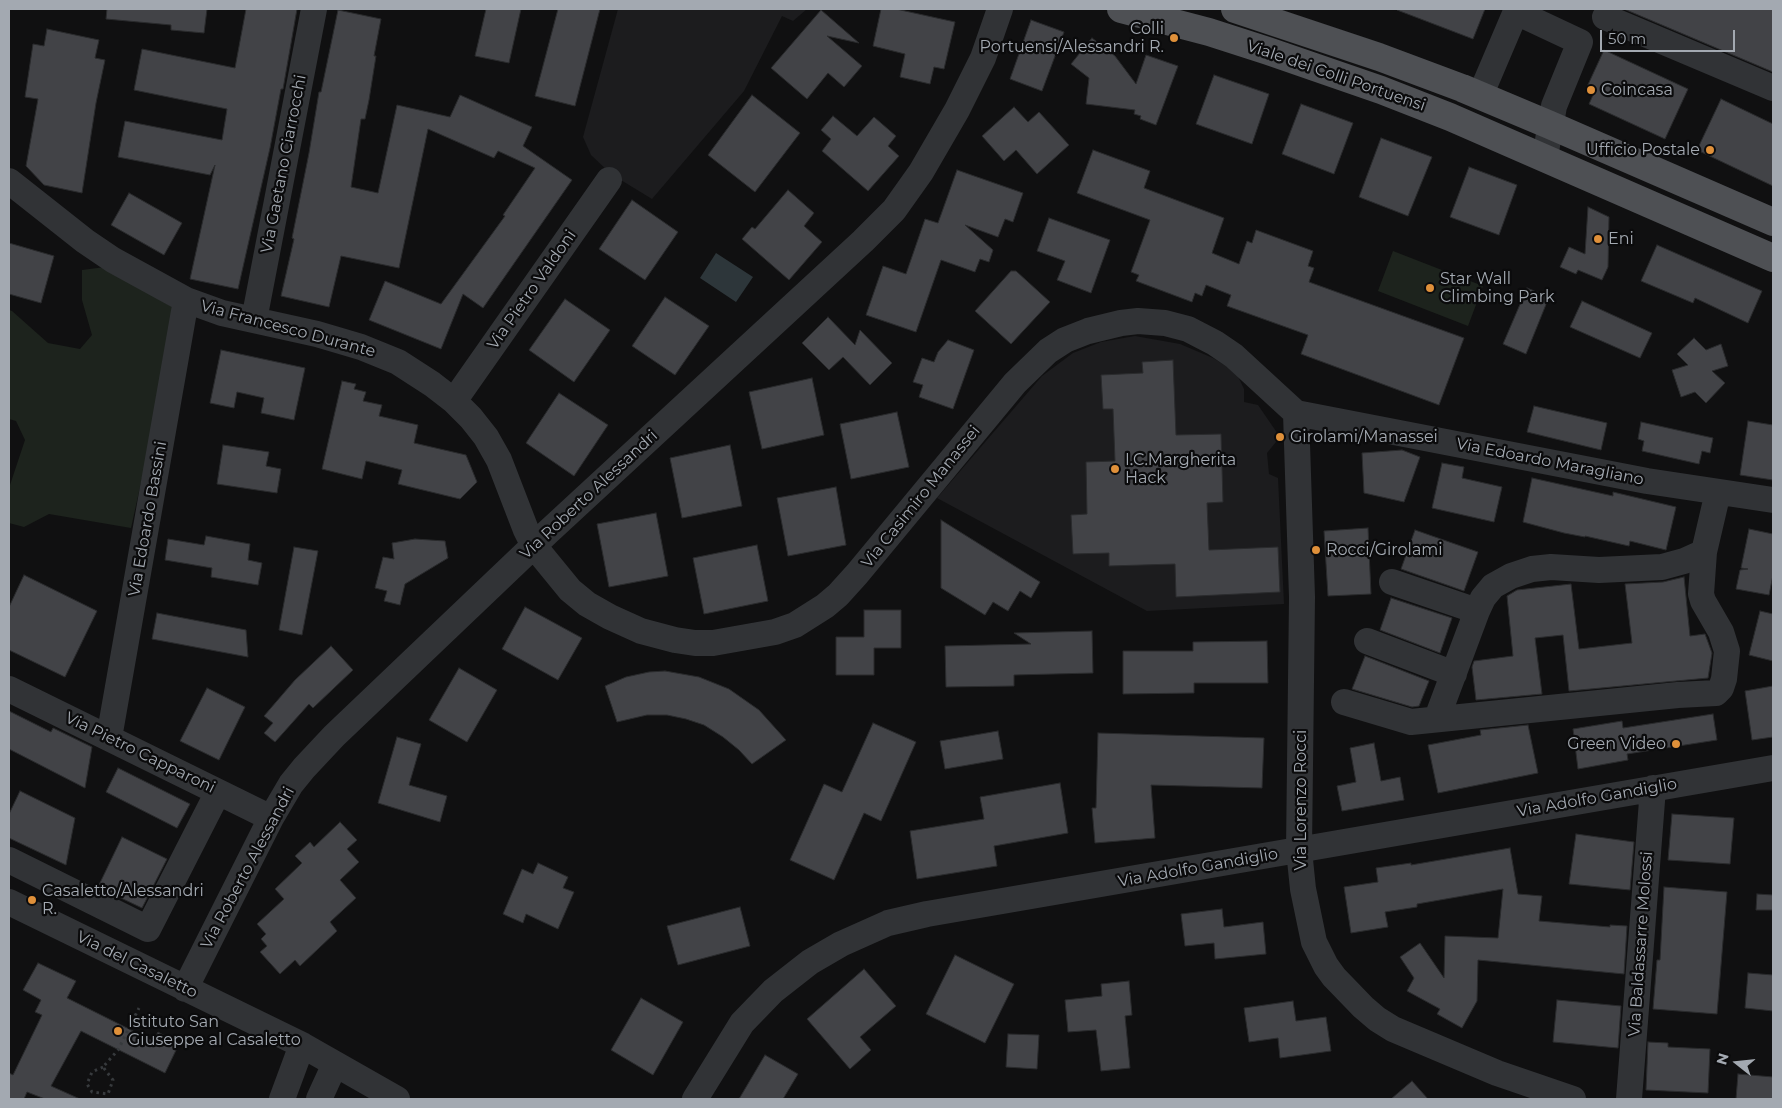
<!DOCTYPE html>
<html>
<head>
<meta charset="utf-8">
<style>
  body { margin:0 }
  #map { position:relative; width:1782px; height:1108px; overflow:hidden; background:#101011; font-family:Montserrat,sans-serif }
  canvas { display:block }
  .frame { position:absolute; inset:0; border:10px solid #a3a9b1; pointer-events:none }
  .north { position:absolute; left:1712px; top:1038px; width:50px; height:50px; -webkit-text-stroke:4px #0b0b0c; paint-order:stroke; rotate:286deg; font-size:14px; font-weight:700; line-height:20px; text-align:center; color:#a3a9b1 }
  .north::after { content:''; display:block; margin:auto; width:18px; height:22px; background:#a3a9b1; clip-path:polygon(50% 0,100% 100%,50% 72%,0 100%) }
  .scale { position:absolute; left:1600px; top:30px; width:135px; height:22px; box-sizing:border-box; border:2px solid #a3a9b1; border-top:0; padding-left:6px; font-size:15px; line-height:18px; white-space:nowrap; color:#a3a9b1; -webkit-text-stroke:4px #0b0b0c; paint-order:stroke }
</style>
</head>
<body>
<div id="map">
<canvas width="1782" height="1108"></canvas>
<div class="frame"></div>
<div class="north">N</div>
<div class="scale">50 m</div>
</div>
<script>
const ctx = document.querySelector('canvas').getContext('2d');
ctx.lineJoin = 'round';
function fillPath(path, color) { ctx.fillStyle = color; ctx.fill(path, 'evenodd'); }
const poly = rows => new Path2D(rows.map(r => 'M' + r).join(''));
function trace(path, color, width, dash) { ctx.strokeStyle = color; ctx.lineWidth = width; ctx.lineCap = dash ? 'butt' : 'round'; ctx.setLineDash(dash || []); ctx.stroke(path); }
function drawText(font, color, halo, rows, align = 'center') {
  ctx.font = font + ' Montserrat,sans-serif'; ctx.lineWidth = 4.5; ctx.setLineDash([]); ctx.textBaseline = 'middle'; ctx.strokeStyle = halo; ctx.fillStyle = color; for (const [text, x, y, turn = 0] of rows) {
    ctx.save(); ctx.translate(x, y); ctx.rotate((+turn || 0) * Math.PI / 180); ctx.textAlign = isNaN(turn) ? turn : align; if (halo) ctx.strokeText(text, 0, 0); ctx.fillText(text, 0, 0); ctx.restore();
  }
}
fillPath(poly([
  [618,9,807,9,793,21,782,16,744,91,652,199,611,174,591,155,583,137],
  [1135,336,1180,344,1213,358,1236,372,1244,389,1244,402,1258,405,1280,437,1267,453,1269,474,1278,478,1284,604,1147,611,937,498,1042,376,1073,353,1101,342]
]), '#1c1c1e');
fillPath(poly([
  [1393,251,1483,286,1468,326,1378,291],
  [105,267,172,307,176,323,131,528,49,514,24,527,9,523,9,488,25,440,16,421,9,419,9,310,12,311,48,343,80,349,92,335,82,300,82,270]
]), '#1d231d');
fillPath(poly([
  [716,253,753,277,736,302,700,278]
]), '#2d363a');
const building = poly([
  [107,9,207,9,204,33,171,30,171,25,106,19,107,9],
  [246,9,297,9,283,89,281,89,270,148,238,289,190,279,215,165,210,175,118,157,125,121,222,140,227,109,134,90,142,49,235,68,246,9],
  [486,9,521,9,509,63,475,56,486,9],
  [558,9,600,9,575,106,535,96,558,9],
  [881,9,896,9,955,22,944,69,934,67,930,84,900,77,905,54,873,46,881,9],
  [1397,9,1485,9,1473,39,1397,10,1397,9],
  [1624,9,1773,9,1773,72,1624,9],
  [338,10,381,19,374,56,376,56,369,100,365,119,361,119,351,187,378,193,397,105,450,117,460,95,532,127,523,146,572,180,483,308,463,294,441,349,369,320,385,281,441,304,505,216,503,215,535,168,498,151,494,158,428,129,399,268,341,256,329,307,281,296,294,239,292,238,309,153,319,92,321,92,338,10],
  [821,10,859,43,827,36,862,66,844,87,828,73,807,99,771,68,821,10],
  [1031,20,1064,32,1042,91,1010,79,1031,20],
  [47,29,99,40,95,58,105,60,96,103,82,193,44,185,26,166,38,99,25,97,33,44,44,46,47,29],
  [1092,38,1115,56,1136,84,1146,55,1178,66,1156,125,1140,119,1141,116,1134,114,1135,110,1086,104,1089,78,1071,64,1092,38],
  [1604,50,1688,89,1665,139,1589,104,1594,93,1586,89,1604,50],
  [1214,75,1269,94,1252,144,1196,124,1214,75],
  [752,95,800,133,755,192,708,155,752,95],
  [1721,99,1773,124,1773,186,1697,150,1721,99],
  [1301,104,1353,123,1334,174,1282,154,1301,104],
  [1014,107,1028,122,1039,112,1069,145,1037,174,1016,150,1004,161,982,136,1014,107],
  [833,116,857,136,874,117,896,136,888,146,899,156,868,191,822,151,831,139,821,130,833,116],
  [1381,138,1432,157,1408,216,1359,197,1381,138],
  [1093,150,1150,171,1144,188,1224,218,1212,253,1239,264,1247,241,1252,243,1256,230,1313,251,1308,266,1314,268,1309,282,1464,338,1439,405,1301,354,1308,335,1227,306,1231,295,1206,285,1202,296,1195,293,1192,302,1136,281,1139,275,1131,272,1150,220,1077,193,1093,150],
  [1469,167,1517,185,1499,235,1450,217,1469,167],
  [957,170,1023,193,1013,222,1005,219,998,237,965,225,993,250,989,262,980,259,975,272,941,260,916,332,866,315,883,266,906,274,925,219,938,223,957,170],
  [788,190,814,213,804,226,822,242,789,280,742,239,752,227,755,229,788,190],
  [129,193,182,223,164,255,111,225,129,193],
  [632,200,678,232,645,280,599,249,632,200],
  [1588,207,1609,217,1608,267,1602,280,1578,270,1576,274,1560,267,1569,247,1585,254,1588,207],
  [1049,218,1110,240,1091,293,1057,280,1065,261,1037,251,1049,218],
  [9,243,54,256,41,303,9,294,9,243],
  [1657,245,1762,291,1748,323,1695,298,1693,303,1641,281,1657,245],
  [1011,271,1016,271,1050,302,1011,344,975,311,1011,271],
  [1527,288,1549,297,1526,354,1503,344,1527,288],
  [665,297,709,326,675,375,632,346,665,297],
  [565,299,610,330,574,382,529,350,565,299],
  [1582,301,1652,333,1640,358,1570,327,1582,301],
  [828,317,855,345,860,330,892,363,870,385,843,357,829,370,802,343,828,317],
  [1694,338,1706,350,1721,344,1728,366,1712,371,1725,383,1706,403,1695,392,1681,397,1672,370,1688,365,1677,354,1694,338],
  [948,340,974,350,953,409,919,397,923,385,913,382,922,358,934,362,938,352,948,340],
  [221,350,305,368,294,420,261,413,264,398,237,392,234,408,210,403,221,350],
  [1173,360,1176,435,1221,434,1223,502,1207,503,1209,550,1278,547,1280,592,1176,597,1175,564,1109,566,1109,553,1073,554,1071,515,1087,514,1086,462,1115,461,1113,409,1103,409,1101,375,1143,373,1142,362,1173,360],
  [812,378,824,435,762,449,749,392,812,378],
  [342,381,356,384,354,389,366,392,363,401,382,405,379,416,418,425,414,443,466,455,477,482,460,499,398,484,402,470,366,461,362,479,322,469,342,381],
  [559,393,608,425,574,476,526,443,559,393],
  [1534,406,1607,423,1601,450,1527,432,1534,406],
  [897,412,909,467,851,479,840,424,897,412],
  [1748,421,1773,425,1773,480,1740,475,1748,421],
  [1641,422,1713,438,1710,453,1702,451,1699,464,1642,451,1644,441,1638,439,1641,422],
  [223,445,269,452,266,466,281,469,277,493,217,484,223,445],
  [730,445,742,506,682,518,670,458,730,445],
  [1402,450,1420,457,1404,502,1364,493,1362,453,1402,450],
  [1442,463,1464,467,1462,478,1502,487,1494,522,1432,508,1442,463],
  [1532,478,1613,496,1613,492,1676,507,1666,550,1630,541,1629,546,1585,536,1585,537,1564,533,1523,522,1532,478],
  [836,487,846,545,788,556,777,498,836,487],
  [656,513,668,576,609,587,597,524,656,513],
  [941,520,1040,582,1031,598,1020,591,1008,611,993,602,985,615,941,588,941,520],
  [1368,528,1371,594,1328,596,1324,531,1368,528],
  [1749,529,1773,534,1773,575,1769,595,1736,589,1740,570,1748,569,1741,568,1749,529],
  [1415,530,1478,552,1464,591,1401,569,1415,530],
  [206,536,250,544,248,560,262,563,258,585,211,577,212,568,165,560,168,539,204,545,206,536],
  [415,539,445,541,448,558,405,584,400,605,384,601,387,591,375,588,383,557,394,559,392,543,415,539],
  [757,545,768,601,704,614,693,558,757,545],
  [294,547,318,551,302,635,279,630,294,547],
  [24,575,97,611,65,677,9,650,9,607,24,575],
  [1684,577,1690,636,1705,634,1712,653,1708,678,1569,691,1563,635,1535,638,1542,694,1476,700,1472,667,1474,661,1513,656,1507,596,1517,590,1571,584,1579,649,1632,643,1625,584,1663,582,1684,577],
  [1391,598,1452,618,1440,653,1380,630,1391,598],
  [525,607,582,638,558,680,502,649,525,607],
  [864,610,901,610,901,648,874,648,874,675,836,675,836,637,864,637,864,610],
  [1760,611,1773,614,1773,661,1749,655,1760,611],
  [157,613,246,630,248,657,152,639,157,613],
  [1092,631,1093,673,1014,675,1014,686,946,687,945,646,1031,644,1014,633,1092,631],
  [1267,641,1268,683,1194,683,1194,693,1123,694,1123,651,1193,651,1193,642,1267,641],
  [331,646,353,670,313,708,309,704,275,742,264,733,273,723,264,716,295,680,331,646],
  [1365,656,1429,681,1419,706,1412,707,1352,689,1365,656],
  [459,668,497,690,467,742,429,720,459,668],
  [665,671,699,677,729,689,759,710,786,740,752,764,739,750,723,737,704,725,686,719,667,715,647,715,617,722,605,686,626,677,649,672,665,671],
  [1773,686,1773,737,1752,740,1745,691,1773,686],
  [207,688,245,707,219,760,180,741,207,688],
  [9,711,51,732,53,728,92,747,85,788,9,749,9,711],
  [1713,714,1717,740,1627,754,1628,760,1578,769,1573,729,1622,721,1623,728,1713,714],
  [873,723,916,742,881,821,864,813,834,880,790,860,824,784,842,792,873,723],
  [1528,725,1538,773,1438,793,1428,745,1481,735,1480,730,1528,725],
  [998,731,1003,759,945,769,940,741,998,731],
  [1098,733,1264,738,1262,788,1151,785,1155,838,1095,843,1092,808,1096,808,1098,733],
  [397,737,421,744,409,785,447,796,440,822,378,803,397,737],
  [1374,743,1381,781,1400,777,1404,800,1342,811,1337,786,1356,782,1350,748,1374,743],
  [118,768,190,804,177,828,106,792,118,768],
  [1060,783,1068,833,994,846,997,866,917,879,910,831,984,819,980,797,1060,783],
  [20,791,75,818,66,865,9,838,9,814,20,791],
  [1672,814,1734,818,1730,864,1668,860,1672,814],
  [340,822,357,840,347,849,359,862,340,880,356,898,330,922,337,931,300,966,295,960,280,974,260,952,267,946,261,939,266,934,257,924,284,899,275,889,302,863,295,856,310,842,314,847,340,822],
  [1576,834,1634,842,1630,890,1569,884,1576,834],
  [122,837,167,859,142,908,98,887,122,837],
  [1510,848,1518,894,1542,896,1539,921,1610,927,1610,925,1627,926,1624,974,1478,960,1477,1001,1462,1028,1437,1014,1440,1009,1407,991,1414,978,1400,957,1420,943,1444,978,1445,936,1498,938,1503,889,1417,904,1417,907,1385,912,1388,927,1351,933,1344,887,1378,882,1376,868,1411,863,1411,865,1510,848],
  [538,863,568,877,563,888,574,892,558,929,526,914,523,923,503,914,522,869,533,874,538,863],
  [1664,887,1727,892,1717,1014,1653,1009,1657,960,1660,960,1664,887],
  [1757,894,1773,895,1773,910,1756,910,1757,894],
  [740,907,750,946,678,965,667,926,740,907],
  [1222,909,1224,927,1263,922,1266,954,1215,959,1214,943,1185,946,1181,914,1222,909],
  [955,955,1014,984,985,1043,926,1014,955,955],
  [38,963,76,981,67,998,153,1041,158,1032,179,1044,165,1073,81,1031,51,1086,80,1099,45,1099,27,1092,24,1099,9,1099,9,1073,13,1075,42,1015,35,1012,41,1000,23,990,38,963],
  [864,969,896,1006,860,1037,871,1050,850,1069,807,1019,864,969],
  [1748,973,1773,975,1773,1011,1745,1008,1748,973],
  [1129,981,1132,1015,1125,1016,1130,1068,1101,1071,1096,1030,1068,1032,1065,1000,1102,996,1101,984,1129,981],
  [641,998,683,1022,653,1075,611,1050,641,998],
  [1557,1000,1621,1006,1618,1048,1553,1042,1557,1000],
  [1293,1001,1296,1021,1326,1017,1331,1051,1280,1058,1278,1038,1249,1042,1244,1008,1293,1001],
  [1008,1034,1039,1035,1037,1069,1006,1067,1008,1034],
  [1648,1042,1668,1043,1668,1047,1710,1049,1708,1093,1646,1090,1648,1042],
  [765,1055,798,1074,783,1099,739,1099,765,1055],
  [1738,1074,1773,1077,1773,1099,1736,1099,1738,1074],
  [1412,1081,1428,1099,1391,1099,1412,1081]
]);
fillPath(building, '#424347');
trace(building, '#2a2b2d', 1);
trace(poly([
  [103,1067,92,1072,87,1084,92,1092,108,1094,113,1080,103,1067,118,1050,139,1008]
]), '#373a3d', 3, [2.5, 4]);
trace(poly([
  [1516,12,1580,42,1554,106,1545,157],
  [1605,17,1773,88],
  [1480,96,1517,9],
  [9,181,85,241,113,260,186,300,222,313,317,334,361,347,398,362,432,384,454,401,471,418,486,437,499,460,526,530,534,546,570,590,587,604,610,617,641,631,675,640,695,643,713,643,775,632,795,625,825,606,838,595,857,574,1015,383,1048,351,1065,340,1088,331,1121,323,1138,321,1165,323,1188,329,1215,343,1234,356,1296,413],
  [254,320,314,9],
  [454,401,609,180],
  [1296,413,1302,597,1299,850,1303,889,1314,942,1326,966,1334,977,1363,1007,1377,1019,1393,1029,1497,1073,1573,1099],
  [1296,413,1647,481,1773,500],
  [1392,582,1477,611],
  [1367,641,1454,674],
  [9,689,271,818],
  [1344,702,1411,722,1678,695,1716,693,1721,688,1724,679,1727,651,1721,632,1703,601,1701,594,1704,552,1718,492],
  [1437,718,1477,611,1483,598,1493,586,1511,576,1532,569,1551,567,1599,570,1662,567,1684,561,1704,552],
  [109,738,186,300],
  [9,860,148,929,218,792],
  [9,902,302,1045,397,1099],
  [185,989,271,818,291,784,304,768,334,736,548,532,863,241,894,210,921,172,957,110,983,58,1000,9],
  [282,1099,302,1045],
  [319,1099,335,1064],
  [695,1099,742,1023,773,991,810,962,841,944,888,923,927,914,1773,768],
  [1629,1099,1653,788]
]), '#313336', 26);
trace(poly([
  [1121,9,1209,32,1268,51,1381,90,1450,117,1773,258],
  [1235,9,1379,57,1462,88,1550,125,1773,222]
]), '#4e5054', 28);
for (const [x, y, r, color] of [
  [1174,38,5,"#df903a"],
  [1591,90,5,"#df903a"],
  [1710,150,5,"#df903a"],
  [1598,239,5,"#df903a"],
  [1430,288,5,"#df903a"],
  [1280,437,5,"#df903a"],
  [1115,469,5,"#df903a"],
  [1316,550,5,"#df903a"],
  [1676,744,5,"#df903a"],
  [32,900,5,"#df903a"],
  [118,1031,5,"#df903a"]
]) { const dot = new Path2D(); dot.arc(x, y, r, 0, 2 * Math.PI); ctx.fillStyle = color; ctx.fill(dot); trace(dot, '#0b0b0c', 2); }
drawText('16px', '#a3a9b1', '#0b0b0c', [
  ["Colli",1164,29,"right"],
  ["Portuensi/Alessandri R.",1164,47,"right"],
  ["Coincasa",1601,90],
  ["Ufficio Postale",1700,150,"right"],
  ["Eni",1608,239],
  ["Star Wall",1440,279],
  ["Climbing Park",1440,297],
  ["Girolami/Manassei",1290,437],
  ["I.C.Margherita",1125,460],
  ["Hack",1125,478],
  ["Rocci/Girolami",1326,550],
  ["Green Video",1666,744,"right"],
  ["Casaletto/Alessandri",42,891],
  ["R.",42,909],
  ["Istituto San",128,1022],
  ["Giuseppe al Casaletto",128,1040]
], 'left');
drawText('16px', '#a3a9b1', '#0b0b0c', [
  ["Viale dei Colli Portuensi",1336,76,19],
  ["Via Gaetano Ciarrocchi",284,164,-79],
  ["Via Pietro Valdoni",532,290,-55],
  ["Via Francesco Durante",288,329,15],
  ["Via Edoardo Maragliano",1550,462,11],
  ["Via Roberto Alessandri",589,495,-43],
  ["Via Casimiro Manassei",921,497,-51],
  ["Via Edoardo Bassini",148,519,-80],
  ["Via Pietro Capparoni",140,753,26],
  ["Via Adolfo Gandiglio",1597,798,-10],
  ["Via Lorenzo Rocci",1301,800,-90],
  ["Via Roberto Alessandri",248,868,-62],
  ["Via Adolfo Gandiglio",1198,868,-10],
  ["Via Baldassarre Molossi",1641,944,-86],
  ["Via del Casaletto",137,965,26]
]);
</script>
</body>
</html>
